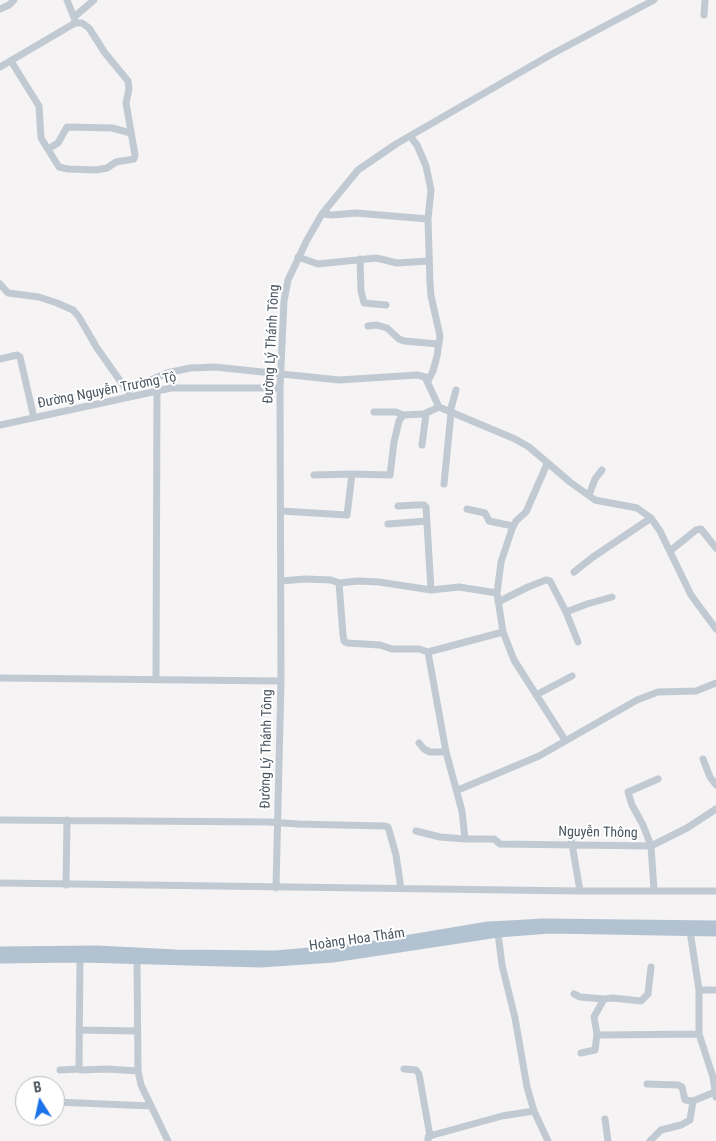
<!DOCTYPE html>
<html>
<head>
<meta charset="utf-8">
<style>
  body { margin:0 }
  #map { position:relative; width:716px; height:1141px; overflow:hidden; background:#f5f3f3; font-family:"Roboto Condensed",sans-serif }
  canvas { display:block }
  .north { position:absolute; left:15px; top:1076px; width:50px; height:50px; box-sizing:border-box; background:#fff; border:1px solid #b7bbc0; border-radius:50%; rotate:350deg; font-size:14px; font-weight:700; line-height:20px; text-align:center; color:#4a5661 }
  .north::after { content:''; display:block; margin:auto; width:18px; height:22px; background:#1a73e8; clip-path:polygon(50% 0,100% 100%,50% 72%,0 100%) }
</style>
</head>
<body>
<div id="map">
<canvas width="716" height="1141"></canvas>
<div class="north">B</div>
</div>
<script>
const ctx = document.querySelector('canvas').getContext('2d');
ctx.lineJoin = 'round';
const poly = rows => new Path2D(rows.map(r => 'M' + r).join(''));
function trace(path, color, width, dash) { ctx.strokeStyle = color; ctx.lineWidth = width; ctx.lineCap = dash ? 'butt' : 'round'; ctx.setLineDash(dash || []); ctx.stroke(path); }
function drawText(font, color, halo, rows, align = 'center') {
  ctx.font = font + ' "Roboto Condensed",sans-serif'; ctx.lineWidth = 4; ctx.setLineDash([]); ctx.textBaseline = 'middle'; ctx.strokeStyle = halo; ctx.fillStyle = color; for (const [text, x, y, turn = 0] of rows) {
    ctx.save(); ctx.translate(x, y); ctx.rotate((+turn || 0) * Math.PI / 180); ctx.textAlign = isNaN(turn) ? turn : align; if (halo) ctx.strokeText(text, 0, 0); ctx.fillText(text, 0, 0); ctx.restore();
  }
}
trace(poly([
  [67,0,75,20],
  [0,9,9,5,14,0],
  [704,15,705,0],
  [74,17,94,0],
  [0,67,75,23,82,23,89,28,105,53,128,81,129,89,126,103,135,155,134,159,116,162,107,168,96,170,68,169,59,167,41,138,39,106,11,61],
  [410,136,417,145,426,166,431,190,428,219,430,283,431,296,440,336,437,356,433,371,428,381],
  [48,149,58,143,67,127,112,128,131,133],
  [322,214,332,215,356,213,428,219],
  [298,257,318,264,376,258,397,263,429,261],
  [360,259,361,291,364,303,386,305],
  [0,284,8,293,39,297,57,303,73,310,79,317,97,348,128,392],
  [368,326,377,325,387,328,399,339,404,341,439,344],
  [0,359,17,355,20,357,34,418],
  [127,390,167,373,190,368,215,367,339,380,417,375,425,377,439,407,515,439,529,447,570,482,595,500,637,508,651,518,660,531,691,595,716,629],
  [374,412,396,412,403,415],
  [450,412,456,390],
  [0,425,171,388,280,388],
  [422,445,426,414],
  [547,464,526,512,516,521,512,529,501,562,497,593,503,632,514,660,565,740],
  [314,475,352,474],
  [444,484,451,413],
  [589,495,595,479,602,470],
  [398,506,417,505,424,505,426,507,431,590],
  [467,509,485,513,489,521,513,526],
  [281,511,347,515,352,474,390,475,394,442,399,421,403,415,424,414,439,407],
  [388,524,427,521],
  [670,551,696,530,701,529,716,548],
  [574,572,593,557,651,518],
  [281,581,305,579,331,580,339,583,358,581,379,582,431,590,459,587,497,593],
  [339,583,343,635,344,641,347,643,380,645,392,649,419,649,428,652,503,632],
  [498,602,528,587,546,580,550,581,566,612,578,642],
  [566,612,587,604,612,597],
  [428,652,446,752,462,811,465,839,494,839,500,844,651,846,687,828,716,809],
  [0,678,281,681],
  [156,678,157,391],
  [536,695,572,676],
  [419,743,424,749,430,752,446,752],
  [703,759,710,777,716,785],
  [458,790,539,756,637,700,658,692,696,691,716,683],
  [0,820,268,822,298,824,384,826,388,827,389,830,396,855,401,889],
  [561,828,571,838,580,891],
  [416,831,440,837,465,839],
  [0,883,580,891,716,891],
  [66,885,67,820],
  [276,888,281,681,280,388,284,301,288,280,307,240,322,214,358,170,396,144,552,54,654,0],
  [654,890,651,846,643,825,632,805,628,792,658,779],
  [690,931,699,990,699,1034,713,1077,716,1097],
  [498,933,502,965,515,1018,527,1087,534,1111,548,1141],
  [80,958,79,1067,81,1070,107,1069,138,1071],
  [137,960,138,1071,141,1085,168,1141],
  [651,967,648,994,641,1001,613,998,604,999,594,1017,597,1034,601,1035,699,1034],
  [699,990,716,990],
  [574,994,580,997,604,999],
  [79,1030,137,1031],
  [581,1053,595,1050,597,1034],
  [404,1069,416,1070,419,1074,430,1136],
  [60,1070,80,1069],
  [647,1084,678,1085,682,1087,685,1100,693,1101],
  [55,1102,151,1106],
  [605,1119,608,1141],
  [428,1141,428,1137,433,1135,502,1116,534,1111],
  [650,1141,661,1130,681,1125,690,1120,693,1101,715,1092]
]), '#c1cad2', 7);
trace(poly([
  [0,951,96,950,176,954,275,955,357,948,488,926,509,925,543,923,716,925],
  [0,959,80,958,261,963,333,958,498,933,550,929,716,932]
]), '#b3c2d1', 9);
drawText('14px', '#4a5661', '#fff', [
  ["Đường Lý Thánh Tông",272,344,-87],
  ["Đường Nguyễn Trường Tộ",107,391,-11],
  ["Đường Lý Thánh Tông",267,749,-89],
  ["Nguyễn Thông",598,833,1],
  ["Hoàng Hoa Thám",357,940,-8]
]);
</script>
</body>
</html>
